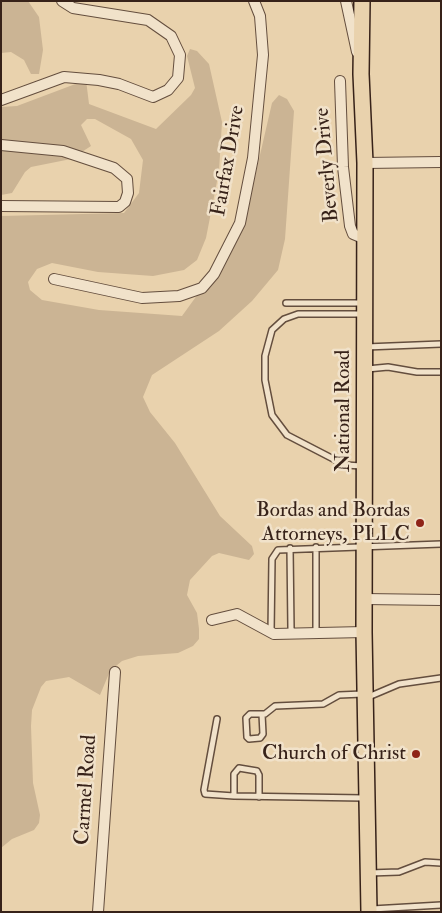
<!DOCTYPE html>
<html>
<head>
<meta charset="utf-8">
<style>
  body { margin:0 }
  #map { position:relative; width:442px; height:913px; overflow:hidden; background:#e9d2ad; font-family:"IM FELL Double Pica",serif }
  canvas { display:block }
  .frame { position:absolute; inset:0; border:2px solid #372219; pointer-events:none }
</style>
</head>
<body>
<div id="map">
<canvas width="442" height="913"></canvas>
<div class="frame"></div>
</div>
<script>
const ctx = document.querySelector('canvas').getContext('2d');
ctx.lineJoin = 'round';
function fillPath(path, color) { ctx.fillStyle = color; ctx.fill(path, 'evenodd'); }
const poly = rows => new Path2D(rows.map(r => 'M' + r).join(''));
function trace(path, color, width, dash) { ctx.strokeStyle = color; ctx.lineWidth = width; ctx.lineCap = dash ? 'butt' : 'round'; ctx.setLineDash(dash || []); ctx.stroke(path); }
function drawText(font, color, halo, rows, align = 'center') {
  ctx.font = font + ' "IM FELL Double Pica",serif'; ctx.lineWidth = 5; ctx.setLineDash([]); ctx.textBaseline = 'middle'; ctx.strokeStyle = halo; ctx.fillStyle = color; for (const [text, x, y, turn = 0] of rows) {
    ctx.save(); ctx.translate(x, y); ctx.rotate((+turn || 0) * Math.PI / 180); ctx.textAlign = isNaN(turn) ? turn : align; if (halo) ctx.strokeText(text, 0, 0); ctx.fillText(text, 0, 0); ctx.restore();
  }
}
fillPath(poly([
  [1,1,28,1,39,17,43,50,39,74,31,74,24,60,11,52,1,53],
  [190,49,197,51,209,64,222,122,219,171,206,238,197,260,184,270,153,276,98,272,52,263,37,269,28,282,30,290,42,300,99,310,182,316,227,254,244,224,272,103,279,95,287,99,294,111,285,239,278,270,252,301,219,331,152,375,143,397,150,412,175,443,220,516,252,546,254,554,249,560,219,553,212,556,190,580,187,595,197,613,199,629,199,639,193,646,178,653,138,656,122,661,110,671,100,695,69,677,46,681,41,687,32,710,31,726,33,783,40,815,39,823,34,830,12,839,1,848,1,216,124,213,139,193,143,160,131,139,95,119,87,119,81,125,91,146,71,159,31,167,25,172,12,193,1,195,1,107,17,106,86,80,89,104,156,129,191,95,195,88,187,56]
]), '#cbb494');
const lane = poly([
  [286,303,362,303],
  [366,347,441,344],
  [367,369,388,367,417,372,441,372],
  [362,466,345,465,287,435,272,415,265,380,265,356,272,330,284,319,298,314,364,314],
  [316,547,316,632],
  [290,548,291,629,294,633],
  [271,632,272,559,278,550,441,544],
  [366,698,399,684,441,678],
  [262,714,263,734,260,738,249,739,247,737,246,718,250,714,265,714,275,706,323,704,339,695,363,694],
  [217,719,204,790,205,794,234,796,364,798],
  [234,796,234,774,239,768,257,771,259,775,259,797],
  [369,873,399,872,425,862,441,863],
  [372,909,441,905]
]);
const street = poly([
  [346,1,357,52],
  [340,81,343,167,350,226,353,234,365,239],
  [1,100,64,77,99,80,119,84,153,97,168,90,178,78,180,55,171,36,148,20,73,8,62,1],
  [1,145,63,151,114,168,127,179,128,193,125,202,119,207,1,206],
  [365,163,441,162],
  [54,279,142,298,179,296,202,288,214,274,240,223,253,158,263,55,260,16,254,1],
  [364,599,441,600],
  [212,620,237,614,274,634,364,632],
  [98,912,115,672]
]);
const primary = poly([
  [362,1,361,74,365,163,364,632,369,912]
]);
trace(lane, '#644e3e', 8);
trace(street, '#644e3e', 12);
trace(primary, '#372219', 18);
trace(lane, '#f1e2ca', 5);
trace(street, '#f1e2ca', 10);
trace(primary, '#e9d2ad', 15);
for (const [x, y, r, color] of [
  [420,523,5,"#8f2418"],
  [416,754,5,"#8f2418"]
]) { const dot = new Path2D(); dot.arc(x, y, r, 0, 2 * Math.PI); ctx.fillStyle = color; ctx.fill(dot); trace(dot, '#f1e2ca', 2); }
drawText('21px', '#372219', '#f1e2ca', [
  ["Fairfax Drive",229,161,-80],
  ["Beverly Drive",328,165,-95],
  ["National Road",344,411,-90],
  ["Carmel Road",87,790,-86]
]);
drawText('21px', '#372219', '#f1e2ca', [
  ["Bordas and Bordas",410,511],
  ["Attorneys, PLLC",410,535],
  ["Church of Christ",406,754]
], 'right');
</script>
</body>
</html>
